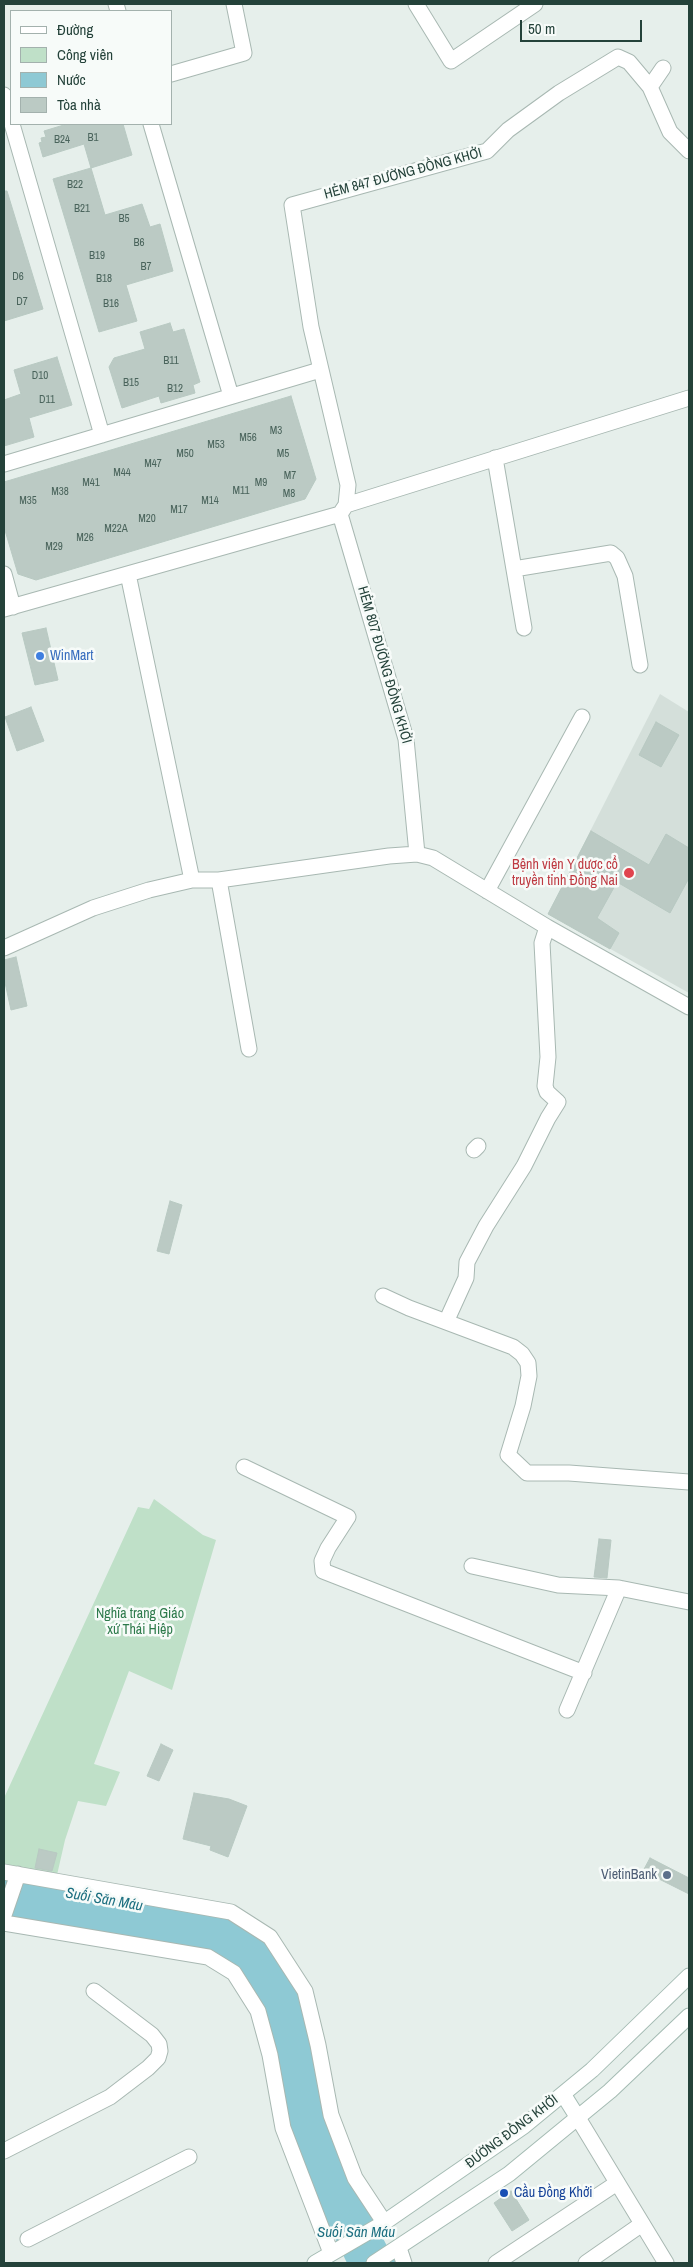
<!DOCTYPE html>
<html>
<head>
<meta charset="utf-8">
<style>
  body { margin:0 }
  #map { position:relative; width:693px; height:2267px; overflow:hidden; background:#e6efeb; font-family:"Archivo Narrow",sans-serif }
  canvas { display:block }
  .frame { position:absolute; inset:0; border:5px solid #24423a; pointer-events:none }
  .legend { position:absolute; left:10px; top:10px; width:162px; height:115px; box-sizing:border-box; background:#f7fbf9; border:1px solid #a3b1ad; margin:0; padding:6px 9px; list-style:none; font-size:15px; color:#24423a }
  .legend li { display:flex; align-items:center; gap:10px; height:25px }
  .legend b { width:25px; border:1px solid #a3b1ad }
  .scale { position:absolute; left:520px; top:20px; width:122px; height:22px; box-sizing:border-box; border:2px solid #24423a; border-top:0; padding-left:6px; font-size:15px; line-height:18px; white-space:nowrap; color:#24423a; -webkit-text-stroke:4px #f7fbf9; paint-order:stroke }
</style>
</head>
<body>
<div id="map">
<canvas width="693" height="2267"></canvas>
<div class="frame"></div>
<ul class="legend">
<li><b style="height:6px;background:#fff"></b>Đường</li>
<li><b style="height:14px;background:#bfe0c8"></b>Công viên</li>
<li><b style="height:14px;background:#8ec9d4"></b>Nước</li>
<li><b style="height:14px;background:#bbcac4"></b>Tòa nhà</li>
</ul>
<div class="scale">50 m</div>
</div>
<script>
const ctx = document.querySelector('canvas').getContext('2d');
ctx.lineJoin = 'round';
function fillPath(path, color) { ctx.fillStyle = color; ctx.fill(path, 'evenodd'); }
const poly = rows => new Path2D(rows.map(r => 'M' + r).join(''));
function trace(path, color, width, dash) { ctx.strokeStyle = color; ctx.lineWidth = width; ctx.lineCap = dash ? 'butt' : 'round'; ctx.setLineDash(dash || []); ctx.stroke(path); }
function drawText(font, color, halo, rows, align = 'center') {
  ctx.font = font + ' "Archivo Narrow",sans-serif'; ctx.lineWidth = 5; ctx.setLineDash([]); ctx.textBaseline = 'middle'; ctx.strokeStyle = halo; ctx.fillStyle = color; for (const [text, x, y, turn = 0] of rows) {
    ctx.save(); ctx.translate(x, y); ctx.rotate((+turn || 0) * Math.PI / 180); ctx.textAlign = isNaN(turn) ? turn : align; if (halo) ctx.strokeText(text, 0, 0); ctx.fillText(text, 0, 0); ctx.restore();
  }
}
fillPath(poly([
  [660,694,689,712,689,993,548,914]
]), '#d4dfda');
fillPath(poly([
  [154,1499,203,1535,216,1540,172,1690,129,1671,94,1764,120,1772,106,1806,78,1801,65,1840,57,1875,4,1867,4,1798,138,1507,149,1509]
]), '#bfe0c8');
fillPath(poly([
  [4,1878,229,1918,266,1941,299,1992,368,2210,396,2263,347,2263,316,2199,288,2125,238,1969,4,1918]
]), '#8ec9d4');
const building = poly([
  [67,124,123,124,132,155,91,168,84,144,43,157,39,143,42,142,41,138,46,137,44,131,67,124],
  [91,168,105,215,142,204,150,227,160,224,173,271,126,285,137,321,99,332,53,179,91,168],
  [4,191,7,191,43,309,4,321,4,191],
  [170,323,173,332,184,329,200,382,193,385,195,393,161,403,159,396,122,408,109,367,114,358,145,349,140,332,170,323],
  [57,357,72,405,29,418,34,437,4,446,4,400,21,394,14,370,57,357],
  [291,396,316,479,305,499,36,580,18,574,4,527,4,482,291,396],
  [46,628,58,680,35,685,22,633,46,628],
  [31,707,44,741,17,751,5,717,31,707],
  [656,722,679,735,661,767,639,755,656,722],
  [591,831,649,865,666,834,689,848,689,878,670,913,617,882,597,918,619,933,610,949,548,914,591,831],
  [16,957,27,1006,11,1010,4,978,4,960,16,957],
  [170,1201,182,1205,169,1254,157,1251,170,1201],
  [599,1539,611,1540,607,1578,594,1577,599,1539],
  [161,1744,173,1750,159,1781,147,1776,161,1744],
  [194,1793,229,1799,247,1806,228,1857,210,1850,211,1846,183,1839,194,1793],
  [39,1849,57,1853,52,1871,35,1868,39,1849],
  [650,1858,689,1878,689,1894,643,1871,650,1858],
  [511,2191,529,2220,512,2231,494,2203,511,2191]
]);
fillPath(building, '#bbcac4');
trace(building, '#b8c9c2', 1);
const minor = poly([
  [116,4,118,11],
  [416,4,451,61,535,4],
  [171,74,244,53,234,4],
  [650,87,663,68],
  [4,95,11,121],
  [12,124,102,435],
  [151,124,231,396],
  [495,458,524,628],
  [4,464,320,370],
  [346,505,689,398],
  [340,514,346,505,348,485,311,327,292,205,487,151,508,130,559,93,618,57,629,62,650,87,670,132,689,151],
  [340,514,406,739,417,854,433,858,547,927,689,1007],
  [514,569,611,553,617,558,625,576,640,665],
  [4,574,13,607],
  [128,574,192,880],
  [4,609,340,514],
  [219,880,249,1049],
  [487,891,582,717],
  [4,948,93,908,149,890,192,880,219,880,389,856,417,854],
  [474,1150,478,1146],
  [383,1296,409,1308,513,1347,522,1354,528,1363,529,1376,523,1406,508,1455,527,1473,569,1473,689,1482],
  [446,1322,466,1278,467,1262,486,1226,524,1166,548,1118,558,1102,547,1092,545,1086,548,1057,542,943,547,927],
  [244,1467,348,1517,328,1548,322,1561,323,1571,584,1673],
  [472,1566,558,1585,619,1588,689,1602],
  [567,1710,619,1588],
  [4,1872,231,1912,270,1937,305,1991,318,2045,331,2115,355,2178,384,2222],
  [4,1915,18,1874],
  [4,1923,208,1957,234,1973,258,2011,270,2055,283,2128,331,2253],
  [4,2151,110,2097,148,2068,158,2058,160,2051,159,2044,152,2035,94,1991],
  [28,2239,189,2157],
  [399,2248,404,2263],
  [496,2263,617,2183],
  [586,2263,642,2224]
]);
const tertiary = poly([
  [578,2118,666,2263]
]);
const secondary = poly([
  [563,2094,578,2118],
  [315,2263,382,2224,524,2126,592,2070,689,1976],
  [374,2263,509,2174,610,2091,689,2016]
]);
trace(minor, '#a8b8b2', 17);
trace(tertiary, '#a8b8b2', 17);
trace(secondary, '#a4bbb3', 17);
trace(minor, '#fff', 15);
trace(tertiary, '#fff', 15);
trace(secondary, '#fff', 15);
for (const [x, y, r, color] of [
  [40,656,5,"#3f7fe0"],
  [629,873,6,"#e0444e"],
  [667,1875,5,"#5c6f8a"],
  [504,2193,5,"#1a4fb4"]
]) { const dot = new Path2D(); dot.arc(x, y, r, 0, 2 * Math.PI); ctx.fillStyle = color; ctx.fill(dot); trace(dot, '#f7fbf9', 2); }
drawText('11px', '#4a645c', null, [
  ["B1",93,138],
  ["B24",62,140],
  ["B22",75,185],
  ["B21",82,209],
  ["B5",124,219],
  ["B6",139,243],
  ["B19",97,256],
  ["B7",146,267],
  ["D6",18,277],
  ["B18",104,279],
  ["D7",22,302],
  ["B16",111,304],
  ["B11",171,361],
  ["D10",40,376],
  ["B15",131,383],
  ["B12",175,389],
  ["D11",47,400],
  ["M3",276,431],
  ["M56",248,438],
  ["M53",216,445],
  ["M50",185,454],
  ["M5",283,454],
  ["M47",153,464],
  ["M44",122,473],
  ["M7",290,476],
  ["M41",91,483],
  ["M9",261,483],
  ["M11",241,491],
  ["M38",60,492],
  ["M8",289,494],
  ["M35",28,501],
  ["M14",210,501],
  ["M17",179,510],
  ["M20",147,519],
  ["M22A",116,529],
  ["M26",85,538],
  ["M29",54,547]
]);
drawText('14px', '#24423a', '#f7fbf9', [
  ["HẺM 847 ĐƯỜNG ĐỒNG KHỞI",403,174,-15],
  ["HẺM 807 ĐƯỜNG ĐỒNG KHỞI",384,665,74],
  ["ĐƯỜNG ĐỒNG KHỞI",512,2132,-37]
]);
drawText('14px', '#366cbe', '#f7fbf9', [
  ["WinMart",50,656]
], 'left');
drawText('14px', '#be3a42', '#f7fbf9', [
  ["Bệnh viện Y dược cổ",618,865],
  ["truyền tỉnh Đồng Nai",618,881]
], 'right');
drawText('14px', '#2d7a4b', '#f7fbf9', [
  ["Nghĩa trang Giáo",140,1614],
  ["xứ Thái Hiệp",140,1630]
]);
drawText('14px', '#4e5e75', '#f7fbf9', [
  ["VietinBank",657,1875]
], 'right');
drawText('14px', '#164399', '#f7fbf9', [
  ["Cầu Đồng Khởi",514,2193]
], 'left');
drawText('italic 15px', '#1c6f80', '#f7fbf9', [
  ["Suối Săn Máu",104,1900,10],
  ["Suối Săn Máu",356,2233]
]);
</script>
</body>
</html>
